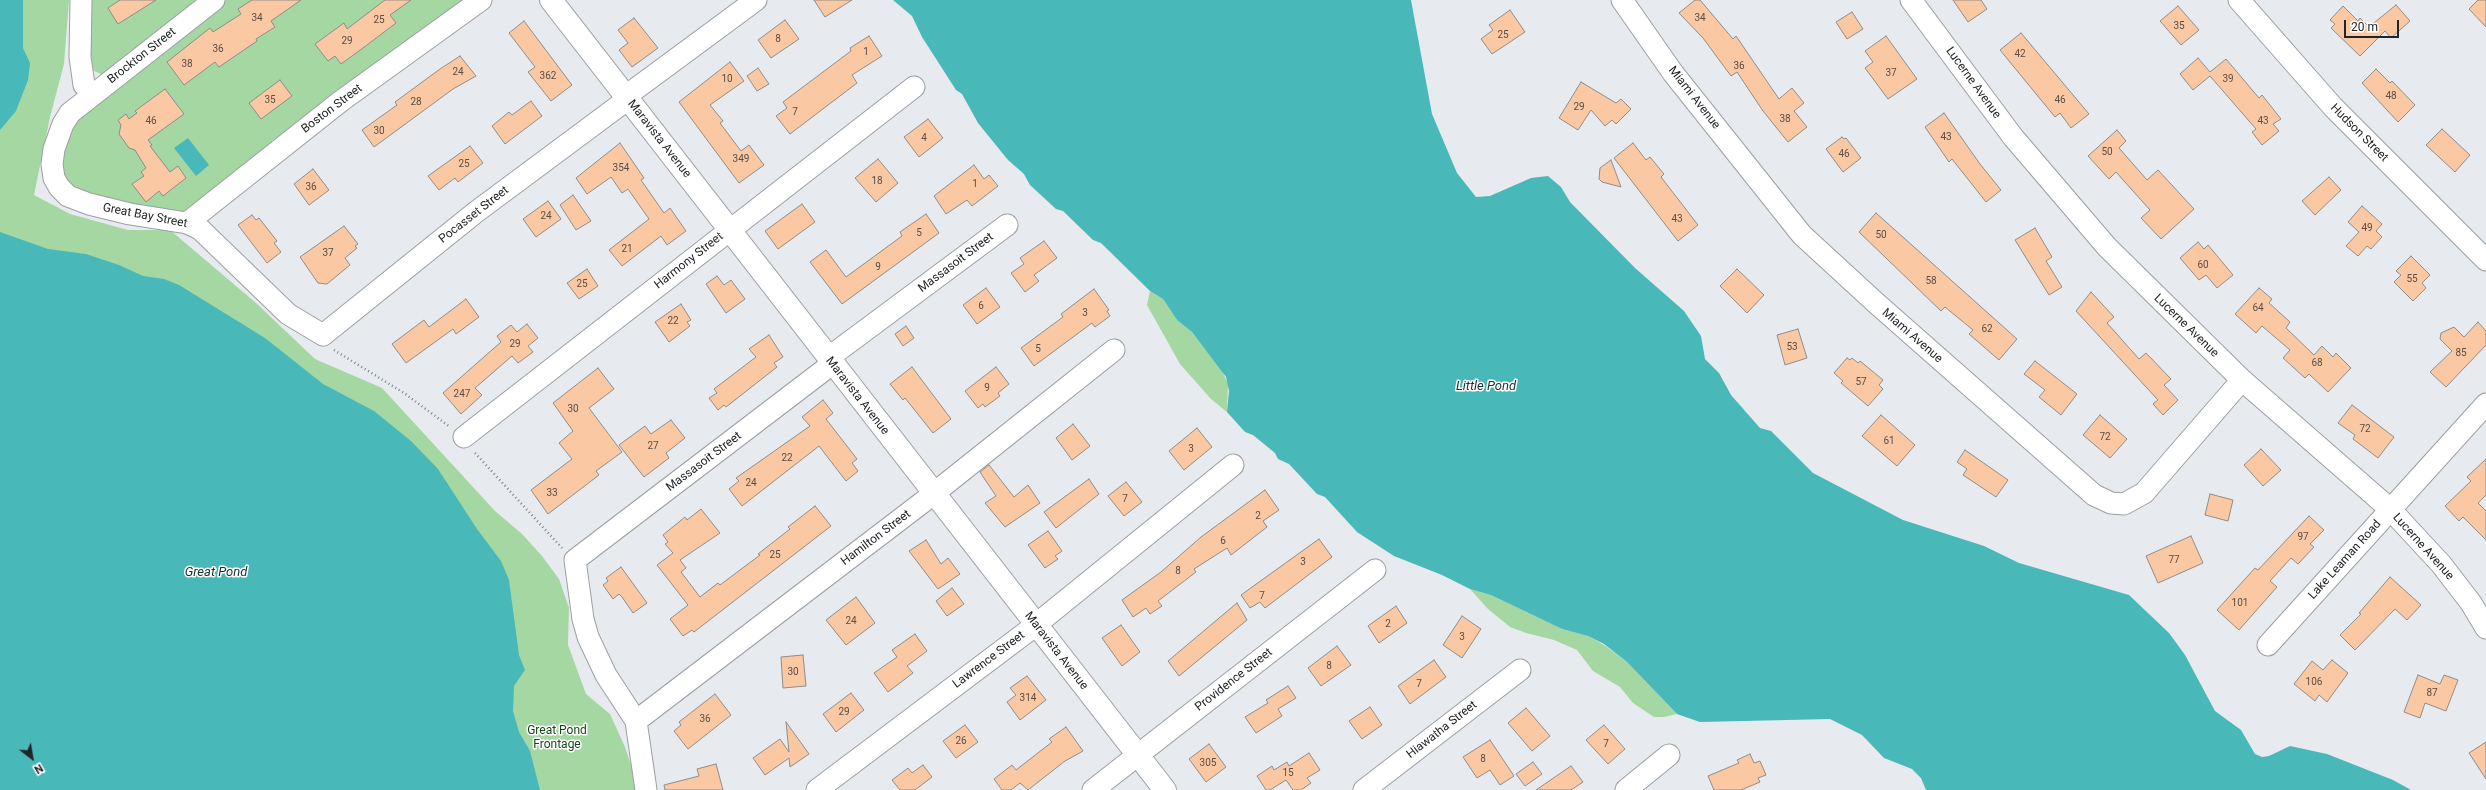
<!DOCTYPE html>
<html>
<head>
<meta charset="utf-8">
<style>
  body { margin:0 }
  #map { position:relative; width:2486px; height:790px; overflow:hidden; background:#e7eaee; font-family:Roboto,sans-serif }
  canvas { display:block }
  .north { position:absolute; left:12px; top:738px; width:40px; height:40px; -webkit-text-stroke:3px #fff; paint-order:stroke; rotate:149deg; font-size:11px; font-weight:700; line-height:16px; text-align:center; color:#232426 }
  .north::after { content:''; display:block; margin:auto; width:14px; height:18px; background:#232426; clip-path:polygon(50% 0,100% 100%,50% 72%,0 100%) }
  .scale { position:absolute; left:2344px; top:20px; width:55px; height:18px; box-sizing:border-box; border:2px solid #232426; border-top:0; padding-left:5px; font-size:12px; line-height:14px; white-space:nowrap; color:#232426; -webkit-text-stroke:3px #fff; paint-order:stroke }
</style>
</head>
<body>
<div id="map">
<canvas width="2486" height="790"></canvas>
<div class="north">N</div>
<div class="scale">20 m</div>
</div>
<script>
const ctx = document.querySelector('canvas').getContext('2d');
ctx.lineJoin = 'round';
function fillPath(path, color) { ctx.fillStyle = color; ctx.fill(path, 'evenodd'); }
const poly = rows => new Path2D(rows.map(r => 'M' + r).join(''));
function trace(path, color, width, dash) { ctx.strokeStyle = color; ctx.lineWidth = width; ctx.lineCap = dash ? 'butt' : 'round'; ctx.setLineDash(dash || []); ctx.stroke(path); }
function drawText(font, color, halo, rows, align = 'center') {
  ctx.font = font + ' Roboto,sans-serif'; ctx.lineWidth = 3; ctx.setLineDash([]); ctx.textBaseline = 'middle'; ctx.strokeStyle = halo; ctx.fillStyle = color; for (const [text, x, y, turn = 0] of rows) {
    ctx.save(); ctx.translate(x, y); ctx.rotate((+turn || 0) * Math.PI / 180); ctx.textAlign = isNaN(turn) ? turn : align; if (halo) ctx.strokeText(text, 0, 0); ctx.fillText(text, 0, 0); ctx.restore();
  }
}
fillPath(poly([
  [23,0,69,0,64,64,50,117,34,195,70,214,128,230,170,230,256,303,315,359,382,388,495,511,522,534,542,556,559,579,569,608,568,645,586,694,610,714,625,747,639,790,519,790,0,240,0,111,22,34],
  [87,0,203,0,103,75,92,70],
  [224,0,466,0,181,214,142,213,69,186,58,163,65,130],
  [1150,291,1163,299,1177,320,1192,332,1221,369,1228,384,1227,412,1211,399,1180,364,1147,305],
  [1470,589,1491,595,1562,629,1588,636,1604,645,1627,662,1677,714,1664,717,1654,717,1633,703,1620,687,1593,671,1577,650,1554,640,1526,633,1510,627,1488,609]
]), '#a5d7a2');
fillPath(poly([
  [0,0,23,0,23,48,30,63,28,80,16,111,0,130],
  [893,0,1411,0,1432,114,1457,173,1476,197,1490,196,1531,178,1548,176,1561,187,1570,202,1635,268,1684,311,1701,336,1705,359,1719,373,1731,395,1760,428,1771,431,1813,473,1903,520,1984,546,2019,563,2129,595,2169,633,2185,655,2215,711,2241,730,2255,754,2262,757,2269,756,2290,746,2327,754,2393,780,2411,790,1926,790,1921,778,1912,769,1884,758,1862,735,1830,719,1700,722,1677,714,1627,662,1604,644,1588,636,1562,629,1491,595,1470,589,1442,575,1394,556,1357,532,1325,497,1317,494,1289,464,1278,459,1275,453,1253,435,1245,432,1227,412,1229,391,1226,377,1192,332,1177,320,1163,299,1150,291,1101,243,1093,240,1063,211,1056,209,1030,185,1024,174,1008,160,978,123,962,94,956,90,922,37,912,16],
  [188,138,209,165,196,176,174,148],
  [0,232,48,249,86,254,119,265,143,276,164,279,179,285,265,338,323,384,374,411,411,441,438,469,477,529,501,561,509,580,519,655,525,670,514,686,513,711,519,732,530,751,540,790,0,790]
]), '#48b8b9');
const building = poly([
  [120,0,156,0,118,24,108,8,120,0],
  [252,0,301,0,271,21,275,27,256,39,257,41,219,67,215,62,184,85,167,62,210,28,213,32,241,14,238,9,252,0],
  [385,0,411,0,390,15,396,23,363,48,341,64,335,56,328,61,315,44,344,23,347,29,385,0],
  [814,0,852,0,825,17,814,0],
  [1695,0,1700,0,1733,39,1736,36,1779,99,1792,88,1804,103,1794,111,1807,127,1788,142,1763,111,1737,72,1731,76,1703,38,1679,13,1695,0],
  [1953,0,1981,0,1987,9,1968,22,1953,0],
  [2478,0,2486,0,2486,27,2469,9,2478,0],
  [2396,5,2410,21,2391,38,2385,31,2360,56,2331,28,2335,24,2330,20,2343,6,2358,21,2360,18,2369,27,2396,5],
  [2178,6,2199,30,2181,45,2160,21,2178,6],
  [1510,10,1525,32,1492,54,1481,39,1493,30,1489,25,1510,10],
  [1852,12,1863,29,1847,39,1836,22,1852,12],
  [634,18,658,48,632,67,619,50,628,43,618,30,634,18],
  [785,20,799,39,771,58,758,40,785,20],
  [524,21,572,85,551,101,528,72,535,67,509,33,524,21],
  [2021,33,2089,114,2071,128,2060,113,2055,117,2000,50,2021,33],
  [869,36,882,56,852,75,857,83,790,134,776,116,787,108,783,102,851,51,850,48,869,36],
  [1886,36,1917,79,1888,99,1865,68,1873,62,1865,51,1886,36],
  [460,56,476,76,453,89,374,147,362,130,397,105,395,102,440,69,460,56],
  [2198,58,2210,72,2226,59,2259,98,2262,95,2281,119,2273,124,2279,131,2262,145,2252,132,2256,129,2210,76,2193,90,2180,74,2198,58],
  [730,62,744,81,710,105,723,121,720,123,741,151,749,145,764,165,739,183,679,102,730,62],
  [758,68,769,84,757,91,747,76,758,68],
  [2376,69,2390,83,2392,81,2415,105,2398,122,2362,83,2376,69],
  [280,80,292,96,261,119,249,103,280,80],
  [1581,82,1616,103,1621,99,1631,109,1616,124,1612,120,1605,126,1591,110,1578,130,1559,118,1581,82],
  [165,89,184,114,148,140,152,145,150,146,170,172,178,166,186,178,163,196,159,191,146,202,132,184,144,176,141,172,146,168,135,150,129,148,119,134,121,125,118,120,126,114,129,119,137,113,135,111,165,89],
  [531,101,542,116,505,144,492,126,509,112,512,115,531,101],
  [1944,113,1980,164,2001,190,1986,202,1952,159,1949,162,1925,127,1944,113],
  [928,119,943,138,919,157,904,137,928,119],
  [2442,129,2470,155,2455,172,2426,145,2442,129],
  [2117,130,2126,141,2119,148,2147,180,2158,170,2194,209,2161,239,2141,218,2150,210,2116,172,2109,179,2088,156,2117,130],
  [1842,137,1844,139,1846,138,1861,158,1843,172,1826,149,1842,137],
  [620,143,644,178,641,180,664,213,670,208,686,231,667,245,661,236,622,266,609,250,649,219,628,189,622,193,611,177,587,194,576,178,620,143],
  [1633,143,1646,160,1650,157,1664,174,1661,177,1698,225,1678,241,1614,158,1633,143],
  [470,146,483,163,458,182,455,178,439,190,428,176,470,146],
  [878,159,898,183,876,202,855,178,878,159],
  [1611,160,1621,187,1602,182,1599,179,1600,168,1611,160],
  [974,165,984,179,989,175,998,186,972,206,967,200,946,214,934,196,974,165],
  [313,169,329,190,309,205,294,184,313,169],
  [2329,177,2341,190,2315,215,2302,201,2329,177],
  [573,195,591,221,576,230,560,205,573,195],
  [548,201,561,219,536,237,523,219,548,201],
  [802,204,815,222,778,249,765,231,802,204],
  [2362,206,2382,224,2376,231,2382,237,2371,249,2367,246,2358,256,2346,246,2359,232,2348,222,2362,206],
  [1876,213,2017,339,1999,360,1969,334,1973,330,1945,307,1941,311,1859,232,1876,213],
  [926,214,939,233,842,304,810,262,826,250,846,277,902,236,900,232,926,214],
  [252,215,256,220,259,218,277,241,274,243,281,252,267,263,238,225,252,215],
  [344,226,358,244,355,246,357,248,345,258,350,265,327,284,318,283,300,257,344,226],
  [2035,228,2052,257,2046,261,2062,287,2049,295,2015,240,2035,228],
  [1044,241,1057,258,1034,275,1039,281,1025,292,1011,273,1024,264,1020,258,1044,241],
  [2198,242,2204,249,2208,245,2233,275,2217,288,2206,275,2199,280,2180,258,2198,242],
  [2411,256,2430,275,2422,283,2426,288,2413,301,2394,282,2401,275,2396,271,2411,256],
  [587,269,598,286,579,299,567,283,587,269],
  [1737,269,1764,295,1747,313,1720,286,1737,269],
  [717,276,724,285,731,280,745,299,726,313,706,284,717,276],
  [986,288,1000,307,977,324,963,305,986,288],
  [2259,288,2272,299,2269,303,2290,322,2286,328,2314,355,2322,346,2333,357,2336,353,2351,368,2328,392,2309,374,2305,378,2283,358,2290,350,2262,326,2256,333,2235,314,2259,288],
  [1094,289,1109,310,1107,311,1110,316,1095,327,1092,323,1034,366,1021,348,1063,317,1061,314,1094,289],
  [2091,292,2114,317,2107,323,2139,359,2146,353,2171,379,2164,385,2178,400,2163,415,2153,404,2158,400,2076,311,2091,292],
  [466,299,479,317,456,334,453,329,406,363,392,344,424,320,429,327,466,299],
  [681,304,691,320,687,322,690,326,669,342,655,322,681,304],
  [2478,322,2486,331,2486,345,2446,387,2430,372,2452,351,2440,339,2441,333,2454,327,2464,337,2478,322],
  [527,324,538,338,528,346,533,352,518,363,512,356,475,388,482,395,461,414,443,393,501,342,497,336,511,325,517,332,527,324],
  [906,326,914,338,903,346,895,334,906,326],
  [1798,329,1807,358,1785,365,1777,335,1798,329],
  [769,335,783,357,774,363,777,367,726,407,724,405,718,410,709,398,717,393,714,389,756,357,749,349,769,335],
  [1847,358,1850,360,1852,358,1858,363,1860,361,1883,380,1879,385,1883,389,1868,406,1841,383,1843,381,1834,373,1847,358],
  [2035,361,2077,394,2061,415,2039,397,2045,390,2024,374,2035,361],
  [912,367,951,419,933,433,905,398,903,400,890,384,912,367],
  [996,367,1009,384,998,393,1000,396,985,407,983,404,978,408,965,391,996,367],
  [598,368,614,389,589,408,622,452,596,471,599,475,548,514,531,490,572,459,559,443,573,431,553,403,598,368],
  [823,400,833,413,826,419,857,459,852,463,858,471,846,481,819,446,742,506,729,489,739,481,736,478,810,426,802,417,823,400],
  [2352,405,2394,437,2378,458,2353,439,2355,435,2338,423,2352,405],
  [1881,415,1915,445,1897,466,1862,436,1881,415],
  [2100,415,2127,439,2110,458,2083,435,2100,415],
  [671,420,685,438,666,453,669,458,644,477,619,445,645,426,651,434,671,420],
  [1073,424,1090,446,1072,460,1056,438,1073,424],
  [1197,428,1212,447,1184,470,1169,451,1197,428],
  [2261,449,2281,470,2263,486,2244,465,2261,449],
  [1965,450,2008,480,1996,497,1963,475,1967,469,1957,462,1965,450],
  [2486,459,2486,495,2478,503,2486,511,2486,540,2463,517,2459,521,2445,506,2471,481,2467,477,2486,459],
  [989,465,1014,497,1028,485,1040,503,1005,527,985,503,996,496,980,472,989,465],
  [1089,479,1099,494,1056,528,1044,512,1089,479],
  [1126,482,1142,502,1124,516,1108,496,1126,482],
  [1265,490,1279,510,1263,521,1267,527,1231,555,1227,548,1194,569,1196,572,1158,601,1162,606,1150,614,1146,608,1133,617,1122,600,1161,572,1201,537,1265,490],
  [2210,494,2233,500,2228,521,2205,515,2210,494],
  [815,506,831,526,694,632,692,630,683,636,670,619,688,605,657,565,673,553,665,544,668,542,663,535,685,517,687,520,701,509,720,533,680,560,686,568,681,572,700,597,718,583,720,585,760,555,758,554,790,529,788,527,815,506],
  [2309,516,2324,530,2310,544,2314,547,2298,564,2291,558,2270,581,2277,587,2239,630,2217,610,2255,568,2258,570,2309,516],
  [1048,531,1062,551,1055,556,1058,559,1045,568,1028,545,1048,531],
  [2191,536,2203,563,2158,583,2146,556,2191,536],
  [1319,539,1332,557,1265,608,1260,602,1250,608,1241,595,1319,539],
  [926,540,941,564,948,558,960,574,938,589,909,551,926,540],
  [621,567,647,603,633,613,622,597,619,594,613,599,603,585,608,581,606,578,621,567],
  [2390,577,2421,605,2407,620,2395,609,2355,650,2340,635,2361,614,2359,613,2390,577],
  [952,588,964,604,947,616,936,601,952,588],
  [856,597,875,623,846,645,826,620,856,597],
  [1237,603,1247,620,1179,676,1168,661,1237,603],
  [1396,606,1407,623,1379,643,1368,626,1396,606],
  [1462,616,1481,629,1462,658,1443,645,1462,616],
  [1121,625,1140,652,1122,666,1102,638,1121,625],
  [915,634,927,651,907,666,913,673,888,692,874,673,897,657,892,650,915,634],
  [1337,646,1351,665,1321,686,1308,668,1337,646],
  [803,655,806,686,783,688,781,657,803,655],
  [1434,660,1446,677,1410,704,1398,686,1434,660],
  [2332,660,2348,673,2327,702,2319,695,2315,701,2294,684,2312,661,2323,670,2332,660],
  [2418,675,2440,684,2444,675,2458,680,2446,711,2425,703,2420,718,2404,712,2418,675],
  [1027,676,1046,700,1020,720,1007,702,1016,695,1010,688,1027,676],
  [1288,686,1296,698,1278,709,1282,716,1256,733,1245,717,1268,703,1266,700,1288,686],
  [851,693,864,710,836,732,823,714,851,693],
  [715,694,731,715,688,749,674,731,681,725,679,722,715,694],
  [1370,707,1382,725,1362,739,1349,721,1370,707],
  [1526,708,1550,736,1532,751,1508,723,1526,708],
  [786,722,809,754,790,767,789,758,765,775,753,758,780,739,789,752,786,722],
  [965,725,978,742,956,758,943,741,965,725],
  [1604,725,1625,749,1608,764,1586,740,1604,725],
  [1066,727,1083,751,1065,761,1028,790,1020,783,1011,790,1002,790,994,779,1012,765,1016,770,1052,742,1049,739,1066,727],
  [1490,740,1514,776,1500,785,1490,770,1477,778,1463,757,1490,740],
  [2486,742,2486,779,2469,753,2486,742],
  [1209,744,1226,767,1206,782,1189,759,1209,744],
  [1309,753,1320,770,1307,778,1311,783,1301,790,1293,790,1286,780,1270,790,1266,790,1257,776,1272,766,1274,770,1287,762,1289,766,1309,753],
  [1750,754,1754,763,1760,761,1766,775,1758,778,1760,782,1741,790,1714,790,1708,776,1739,763,1737,760,1750,754],
  [1533,762,1542,774,1525,786,1516,774,1533,762],
  [716,764,723,790,665,790,664,785,699,776,697,769,716,764],
  [923,765,932,777,915,790,900,790,892,780,908,768,912,773,923,765],
  [1571,766,1583,782,1571,790,1536,790,1571,766]
]);
fillPath(building, '#fac9a3');
trace(building, '#908c89', 1);
const minor = poly([
  [81,0,80,57,84,85],
  [214,0,70,113,63,124,54,149,52,164,54,178,59,187,68,196,89,204,130,214,187,223,200,229,288,314,323,335,476,212,628,99],
  [1622,0,1673,73,1802,235,1876,303,2094,495,2111,503,2124,504,2144,493,2242,380],
  [1911,0,2013,137,2107,247,2242,380,2390,509,2441,564,2471,603,2486,628],
  [2239,0,2333,107,2486,260],
  [626,96,756,0],
  [187,223,341,101,481,0],
  [828,358,1007,225],
  [464,437,914,87],
  [2268,645,2486,404],
  [636,721,923,502,1114,350],
  [646,790,636,721,606,675,588,637,583,619,575,560,832,364],
  [817,790,1028,631,1233,465],
  [1093,790,1375,570],
  [1364,790,1520,670],
  [1626,790,1669,755]
]);
const secondary = poly([
  [551,0,1165,790]
]);
trace(minor, '#9c9fa3', 23);
trace(secondary, '#9c9fa3', 24);
trace(poly([
  [334,350,404,393,450,427],
  [475,453,562,548]
]), '#818386', 2.5, [1, 3]);
trace(minor, '#fff', 21);
trace(secondary, '#fff', 22);
drawText('10px', '#594d45', null, [
  ["34",257,18],
  ["34",1700,18],
  ["25",379,20],
  ["35",2179,26],
  ["25",1503,35],
  ["8",778,39],
  ["29",347,41],
  ["36",218,49],
  ["1",866,52],
  ["42",2020,54],
  ["38",187,64],
  ["36",1739,66],
  ["24",458,72],
  ["37",1891,73],
  ["362",548,76],
  ["10",727,79],
  ["39",2228,79],
  ["48",2391,96],
  ["35",270,100],
  ["46",2060,100],
  ["28",416,102],
  ["29",1579,107],
  ["7",795,112],
  ["38",1785,119],
  ["46",151,121],
  ["43",2263,121],
  ["30",379,131],
  ["43",1946,137],
  ["4",924,138],
  ["50",2107,152],
  ["46",1844,154],
  ["349",741,159],
  ["25",464,164],
  ["354",621,168],
  ["18",877,181],
  ["1",975,184],
  ["36",311,187],
  ["24",546,216],
  ["43",1677,219],
  ["49",2367,228],
  ["5",919,233],
  ["50",1881,235],
  ["21",627,249],
  ["37",328,253],
  ["60",2203,265],
  ["9",878,267],
  ["55",2412,279],
  ["58",1931,281],
  ["25",582,284],
  ["6",981,306],
  ["64",2258,308],
  ["3",1085,313],
  ["22",673,321],
  ["62",1987,329],
  ["29",515,344],
  ["53",1792,347],
  ["5",1038,349],
  ["85",2461,353],
  ["68",2317,363],
  ["57",1861,382],
  ["9",987,388],
  ["247",462,394],
  ["30",573,409],
  ["72",2365,429],
  ["72",2105,437],
  ["61",1889,441],
  ["27",653,446],
  ["3",1191,449],
  ["22",787,458],
  ["24",751,483],
  ["33",552,493],
  ["7",1125,499],
  ["2",1258,516],
  ["97",2303,537],
  ["6",1223,541],
  ["25",775,555],
  ["77",2174,560],
  ["3",1303,562],
  ["8",1178,571],
  ["7",1262,596],
  ["101",2240,603],
  ["24",851,621],
  ["2",1388,624],
  ["3",1462,637],
  ["8",1329,666],
  ["30",793,672],
  ["106",2314,682],
  ["7",1419,684],
  ["87",2432,693],
  ["314",1028,698],
  ["29",844,712],
  ["36",705,719],
  ["26",961,741],
  ["7",1606,744],
  ["8",1483,759],
  ["305",1208,763],
  ["15",1288,773]
]);
drawText('12px', '#232426', '#fff', [
  ["Brockton Street",142,56,-38],
  ["Lucerne Avenue",1973,83,54],
  ["Miami Avenue",1694,98,52],
  ["Boston Street",332,109,-37],
  ["Hudson Street",2359,133,45],
  ["Maravista Avenue",659,139,52],
  ["Pocasset Street",474,215,-38],
  ["Great Bay Street",145,216,11],
  ["Harmony Street",689,261,-38],
  ["Massasoit Street",956,263,-37],
  ["Lucerne Avenue",2186,326,44],
  ["Miami Avenue",1912,336,41],
  ["Maravista Avenue",857,396,52],
  ["Massasoit Street",704,462,-37],
  ["Hamilton Street",876,538,-37],
  ["Lucerne Avenue",2423,547,48],
  ["Lake Leaman Road",2345,560,-48],
  ["Maravista Avenue",1056,651,52],
  ["Lawrence Street",989,660,-37],
  ["Providence Street",1234,680,-38],
  ["Hiawatha Street",1442,730,-38]
]);
drawText('12px', '#154515', '#fff', [
  ["Great Pond",557,731],
  ["Frontage",557,745]
]);
drawText('italic 13px', '#173030', '#fff', [
  ["Little Pond",1486,387],
  ["Great Pond",216,573]
]);
</script>
</body>
</html>
